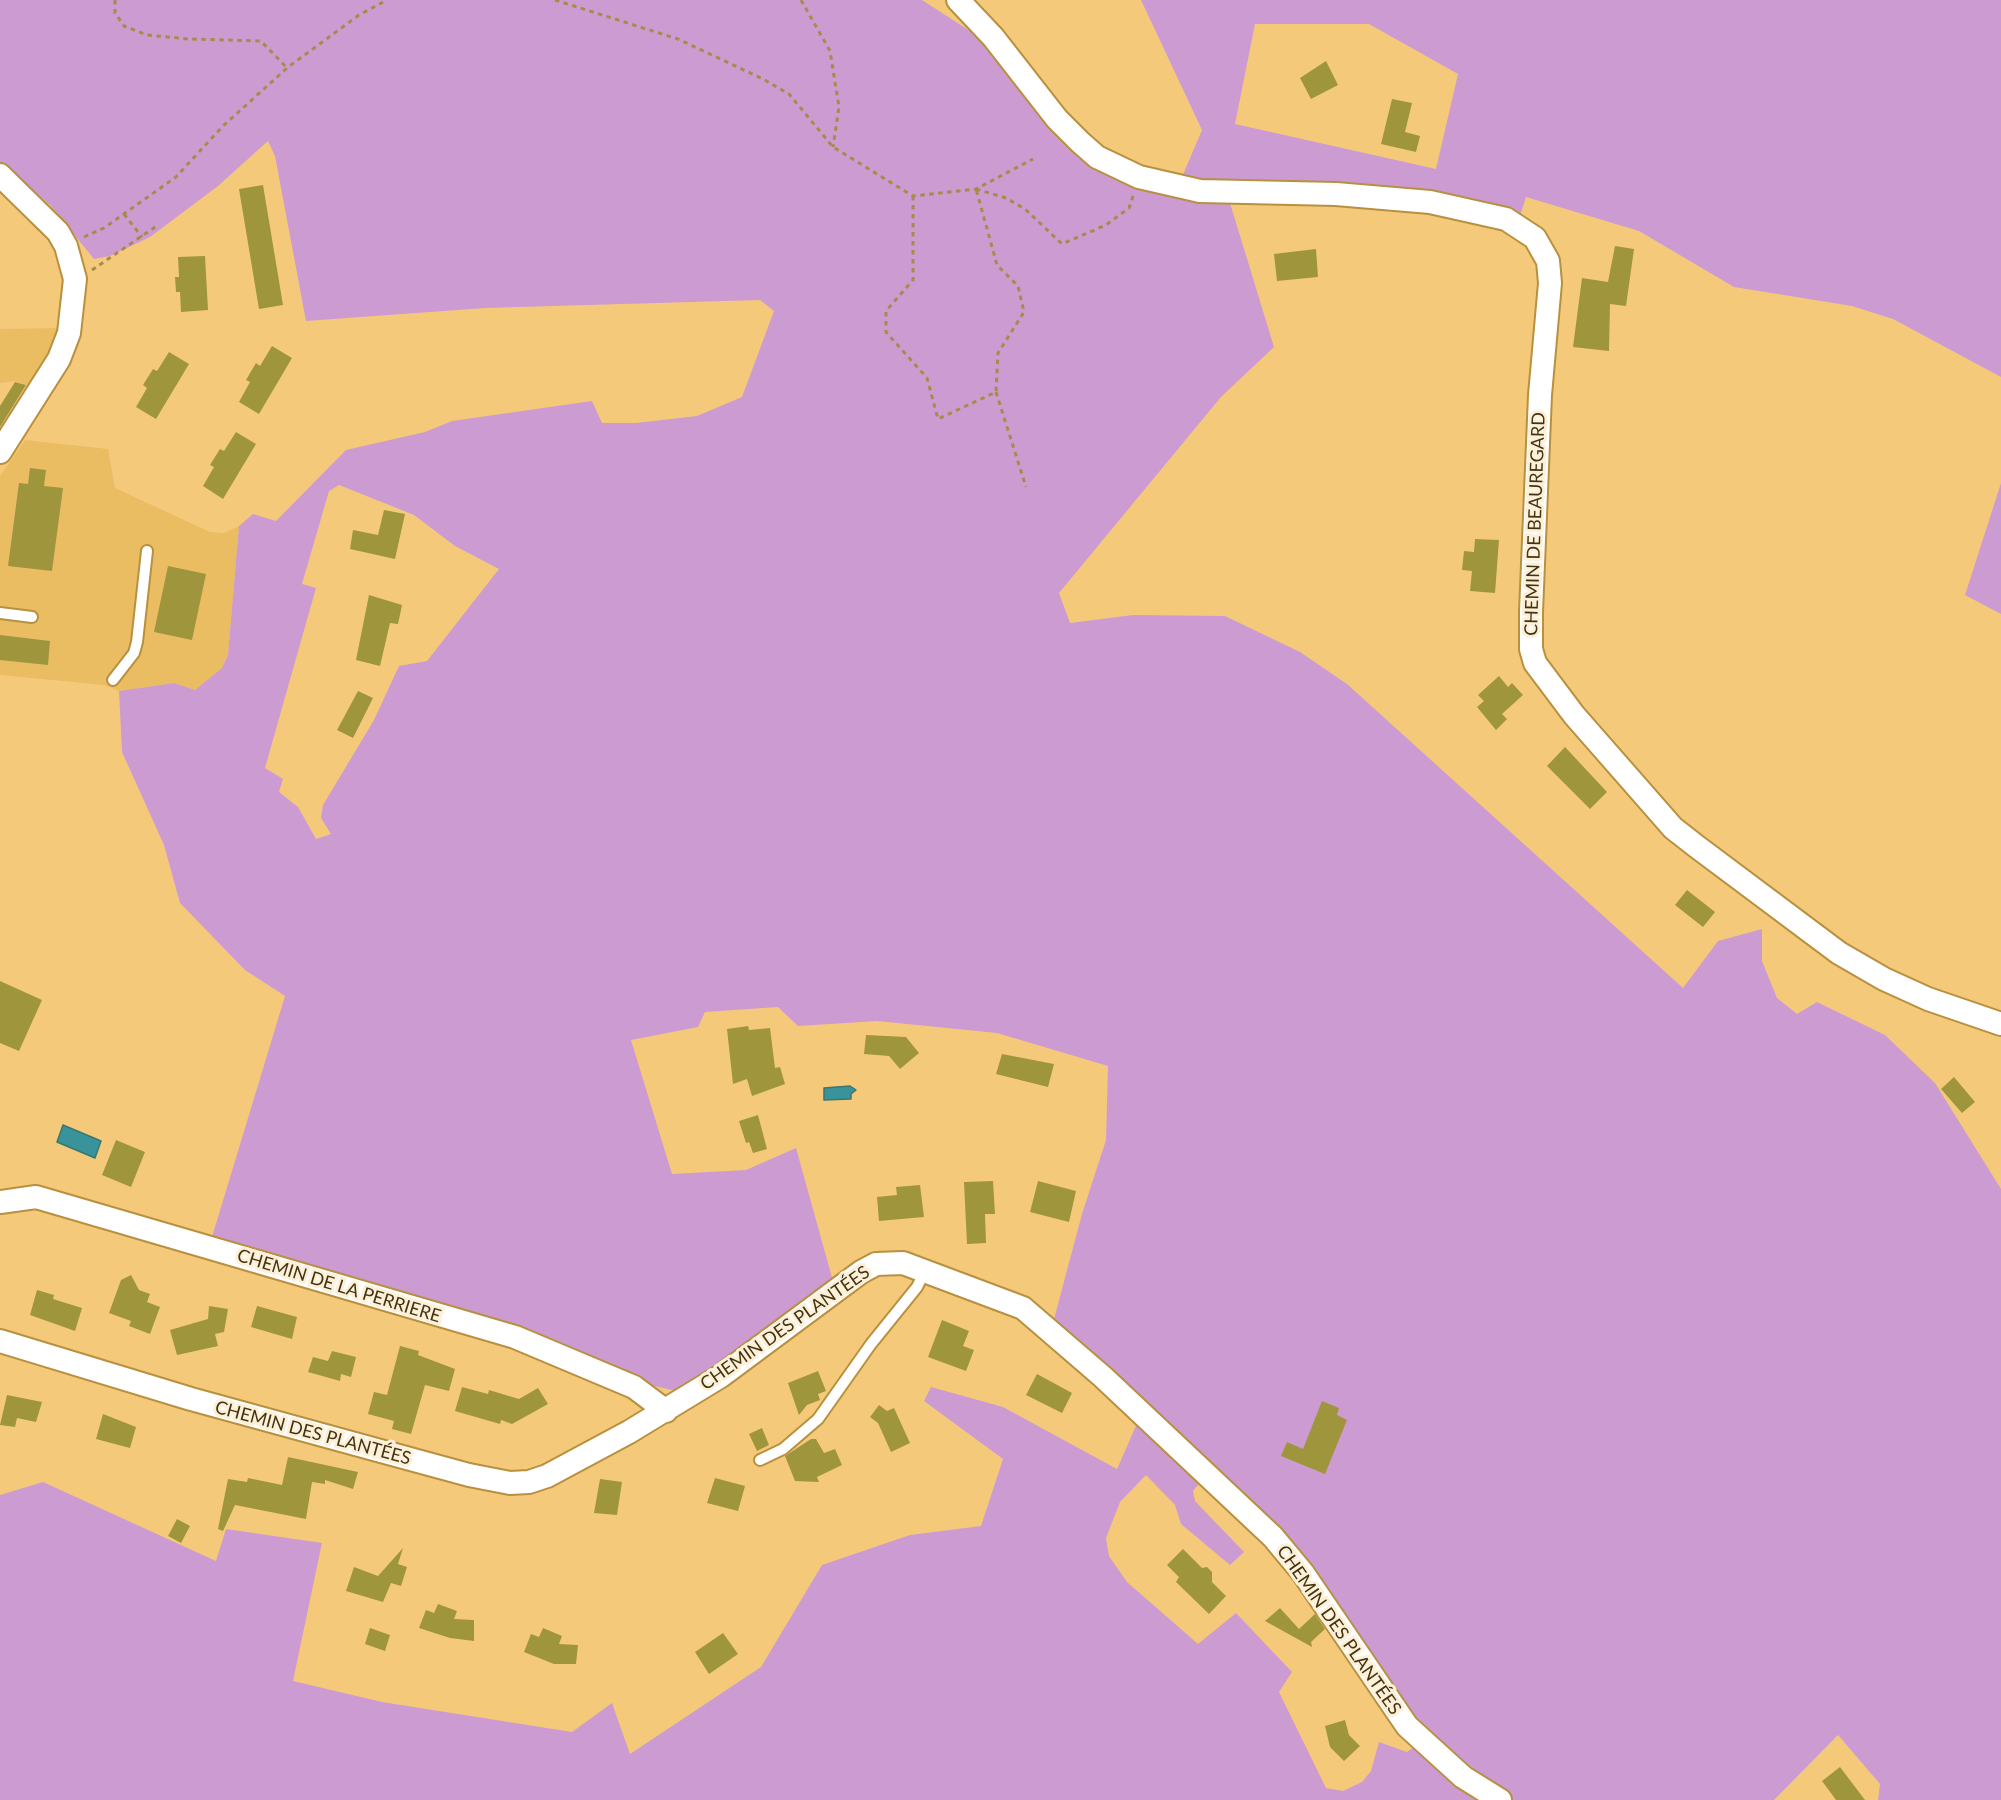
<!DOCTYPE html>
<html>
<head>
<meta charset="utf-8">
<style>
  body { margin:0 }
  canvas { display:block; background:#f4ca7a }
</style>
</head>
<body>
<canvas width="2001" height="1800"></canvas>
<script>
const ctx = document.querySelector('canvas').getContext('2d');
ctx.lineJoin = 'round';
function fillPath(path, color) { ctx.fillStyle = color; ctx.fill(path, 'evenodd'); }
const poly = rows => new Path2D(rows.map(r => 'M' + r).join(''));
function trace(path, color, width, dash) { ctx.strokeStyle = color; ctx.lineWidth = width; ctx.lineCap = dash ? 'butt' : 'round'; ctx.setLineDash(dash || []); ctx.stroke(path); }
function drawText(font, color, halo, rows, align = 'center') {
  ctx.font = font + ' Lato,sans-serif'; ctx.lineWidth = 6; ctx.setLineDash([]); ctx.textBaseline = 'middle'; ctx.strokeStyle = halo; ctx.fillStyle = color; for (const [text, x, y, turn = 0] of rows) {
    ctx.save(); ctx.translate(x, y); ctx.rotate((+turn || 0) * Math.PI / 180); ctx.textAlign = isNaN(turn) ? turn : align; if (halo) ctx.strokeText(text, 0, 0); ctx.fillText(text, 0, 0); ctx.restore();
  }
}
fillPath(poly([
  [60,328,32,386,14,381,0,383,0,329],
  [25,440,108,449,115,488,210,532,224,533,239,526,228,655,222,668,195,690,174,683,119,691,104,685,0,675,0,476]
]), '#eabd63');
fillPath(poly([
  [0,0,922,0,981,38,1063,135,1200,199,1230,203,1274,347,1221,397,1059,593,1070,623,1133,615,1225,616,1300,652,1347,684,1683,988,1718,941,1762,929,1762,961,1777,998,1797,1014,1817,1002,1885,1035,1935,1083,2001,1189,2001,1800,1878,1800,1880,1784,1838,1735,1774,1800,0,1800,0,1495,43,1482,216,1561,226,1529,322,1543,293,1681,382,1702,572,1732,612,1703,630,1754,761,1667,822,1565,910,1535,981,1526,1003,1459,924,1401,931,1387,1003,1407,1117,1469,1139,1419,1202,1480,1193,1491,1195,1501,1244,1552,1230,1565,1181,1524,1175,1505,1146,1475,1120,1502,1106,1538,1109,1556,1127,1582,1198,1644,1236,1613,1292,1672,1279,1692,1326,1788,1343,1791,1362,1782,1371,1771,1379,1742,1407,1752,1427,1737,1325,1587,1053,1323,1082,1214,1106,1140,1108,1066,997,1033,877,1021,798,1026,778,1007,705,1012,698,1027,631,1040,672,1174,746,1170,796,1148,833,1281,680,1392,646,1384,632,1374,551,1338,212,1237,285,996,245,970,180,903,164,845,122,752,119,691,174,683,195,690,222,668,228,655,239,526,253,514,276,521,346,450,425,432,452,421,592,401,602,423,636,423,697,416,742,397,774,311,760,300,485,308,306,321,275,156,268,141,218,186,150,237,110,256,94,259,50,205,0,164],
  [339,485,414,515,455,546,499,569,427,661,399,666,374,720,323,805,321,818,331,834,316,839,298,807,279,792,283,779,265,768,316,588,302,584,329,491],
  [1141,0,2001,0,2001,377,1893,319,1852,306,1734,287,1639,231,1526,197,1519,219,1216,185,1182,177,1202,130],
  [1255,24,1369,24,1458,74,1436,169,1235,124],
  [2001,483,2001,614,1965,595]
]), '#cc9bd2');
const water = poly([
  [850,1086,856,1090,851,1094,851,1099,824,1100,824,1088,850,1086],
  [63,1125,101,1141,95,1158,57,1142,63,1125]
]);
fillPath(water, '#38939a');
trace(water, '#3b7671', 1.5);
fillPath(poly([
  [1326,61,1338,85,1311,99,1300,78],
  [1392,99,1412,103,1405,132,1420,136,1416,152,1381,144],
  [263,185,283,305,259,309,239,189],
  [1615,246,1634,249,1626,306,1610,304,1609,351,1573,347,1582,278,1608,282],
  [1316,249,1318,277,1277,281,1274,254],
  [205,256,208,310,181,312,180,292,176,292,175,277,179,277,178,257],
  [272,346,292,358,259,414,239,402,250,382,246,380,256,363,260,366],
  [169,352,189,364,156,419,136,407,147,388,143,385,153,369,157,371],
  [15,382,26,385,0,427,0,406],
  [236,432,256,444,223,499,203,486,214,467,210,465,220,449,224,451],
  [30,468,46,470,44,486,63,488,52,571,8,566,19,483,28,484],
  [384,510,405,514,395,559,350,549,353,530,378,535],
  [1475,539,1499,540,1495,593,1470,591,1472,571,1462,570,1464,551,1474,552],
  [168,566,206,574,192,640,154,632],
  [369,595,402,605,398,624,390,623,380,666,356,660],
  [0,635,50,641,48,665,0,660],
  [1499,676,1508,687,1512,683,1523,695,1502,714,1507,719,1496,730,1477,707,1484,701,1478,695],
  [358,691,373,698,353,738,337,730],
  [1565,747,1607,792,1590,809,1547,766],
  [1687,890,1715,912,1703,927,1675,905],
  [0,981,42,1000,19,1051,0,1043],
  [748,1026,749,1030,770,1028,775,1068,780,1067,785,1084,752,1096,747,1079,733,1084,727,1029],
  [866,1035,906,1037,919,1053,900,1069,889,1056,864,1054],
  [1002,1054,1054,1064,1048,1087,996,1074],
  [1954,1077,1975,1102,1962,1113,1941,1089],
  [758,1115,767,1149,753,1153,749,1142,746,1143,739,1121],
  [116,1140,145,1152,131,1187,102,1175],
  [993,1181,995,1214,985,1214,986,1243,967,1244,964,1182],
  [1038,1181,1076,1191,1069,1222,1030,1212],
  [920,1185,924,1217,879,1221,877,1197,897,1195,896,1187],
  [131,1275,139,1290,150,1294,147,1302,160,1307,150,1334,129,1326,131,1321,109,1313,121,1280],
  [37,1290,54,1295,53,1299,82,1308,75,1331,30,1315],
  [209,1306,228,1309,224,1332,215,1334,218,1346,177,1355,170,1330,208,1319],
  [257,1306,297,1317,292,1339,251,1327],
  [942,1320,969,1331,963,1346,974,1350,966,1371,928,1357],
  [400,1346,419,1351,418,1355,455,1369,449,1391,425,1385,411,1434,392,1429,394,1421,368,1414,374,1392,387,1395],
  [332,1351,356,1357,351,1377,341,1374,340,1381,308,1372,313,1357,328,1361],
  [818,1371,826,1391,818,1394,820,1400,807,1405,799,1415,788,1383],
  [1037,1374,1072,1393,1062,1413,1026,1395],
  [462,1387,488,1394,489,1390,519,1399,538,1388,548,1404,512,1424,501,1420,500,1424,455,1411],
  [7,1395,42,1402,36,1422,17,1418,15,1427,0,1425],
  [1322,1401,1339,1408,1337,1415,1347,1420,1325,1474,1281,1456,1287,1442,1303,1449],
  [879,1405,887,1411,894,1408,910,1443,891,1452,878,1423,870,1417],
  [103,1414,136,1427,130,1448,96,1439],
  [762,1428,769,1445,757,1451,749,1434],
  [811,1439,816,1439,824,1453,835,1449,842,1465,817,1477,819,1482,795,1481,785,1456],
  [288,1457,358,1472,353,1489,325,1480,325,1484,312,1482,306,1519,235,1505,223,1531,218,1529,228,1479,247,1482,248,1478,282,1485],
  [715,1478,745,1486,738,1511,707,1503],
  [600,1479,622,1482,617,1515,594,1513],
  [177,1519,190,1526,181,1543,168,1536],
  [403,1548,398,1564,407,1567,401,1586,391,1583,383,1602,346,1591,354,1567,378,1576],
  [1183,1549,1202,1568,1207,1567,1212,1572,1212,1582,1226,1596,1209,1614,1176,1582,1179,1577,1167,1565],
  [438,1604,457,1611,454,1619,474,1620,474,1641,450,1638,419,1628,426,1610,434,1613],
  [1280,1608,1299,1629,1315,1614,1325,1629,1311,1642,1312,1647,1265,1621],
  [370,1628,390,1635,385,1651,365,1644],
  [543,1628,562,1636,559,1644,578,1645,576,1664,554,1664,524,1652,531,1634,539,1637],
  [723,1633,738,1654,709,1674,695,1652],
  [1345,1720,1349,1735,1360,1746,1344,1761,1330,1747,1325,1726],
  [1840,1767,1865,1800,1836,1800,1822,1781]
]), '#9f953d');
const service = poly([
  [0,613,32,617],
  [113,680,134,653,137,642,147,551],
  [760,1460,783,1449,818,1419,871,1344,917,1287,925,1271]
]);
const minor = poly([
  [958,0,993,37,1057,119,1080,142,1097,157,1139,177,1200,191,1336,194,1430,202,1506,219,1535,238,1548,261,1550,283,1540,395,1531,612,1531,649,1535,663,1574,715,1673,828,1696,846,1839,953,1884,979,1928,999,2001,1024],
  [0,175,58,232,66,246,75,279,69,333,59,359,0,452],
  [0,1202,36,1197,515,1337,634,1387,666,1411],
  [0,1341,191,1399,377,1450,469,1475,510,1483,529,1482,547,1476,629,1432,721,1376,861,1272,876,1264,903,1263,1023,1308,1103,1377,1273,1537,1303,1573,1407,1726,1463,1777,1500,1800]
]);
trace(service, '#b8903f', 14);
trace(minor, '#b8903f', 26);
trace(poly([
  [115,0,115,13,124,26,147,35,189,39,261,41,287,68],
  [555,0,678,39,763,79,789,94,833,147,913,196,976,189,1033,159],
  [801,0,830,51,839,107,833,147],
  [976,189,1006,198,1025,209,1062,244,1106,225,1129,208,1133,196],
  [913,196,913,280,886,311,886,332,927,378,938,419,996,392,998,353,1024,312,1018,286,997,265,976,189],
  [124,214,142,237],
  [84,237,104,228,176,177,222,127,287,68,359,15,387,0],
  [92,270,158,225],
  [996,392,1026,487]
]), '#a98a4d', 3, [4.5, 4.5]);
trace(service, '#fff', 10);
trace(minor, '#fff', 22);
drawText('18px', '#433310', '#fdf0d9', [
  ["CHEMIN DE BEAUREGARD",1535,524,-88],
  ["CHEMIN DE LA PERRIERE",339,1286,17],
  ["CHEMIN DES PLANTÉES",785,1328,-35],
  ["CHEMIN DES PLANTÉES",313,1433,15],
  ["CHEMIN DES PLANTÉES",1339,1630,55]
]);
</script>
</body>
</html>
